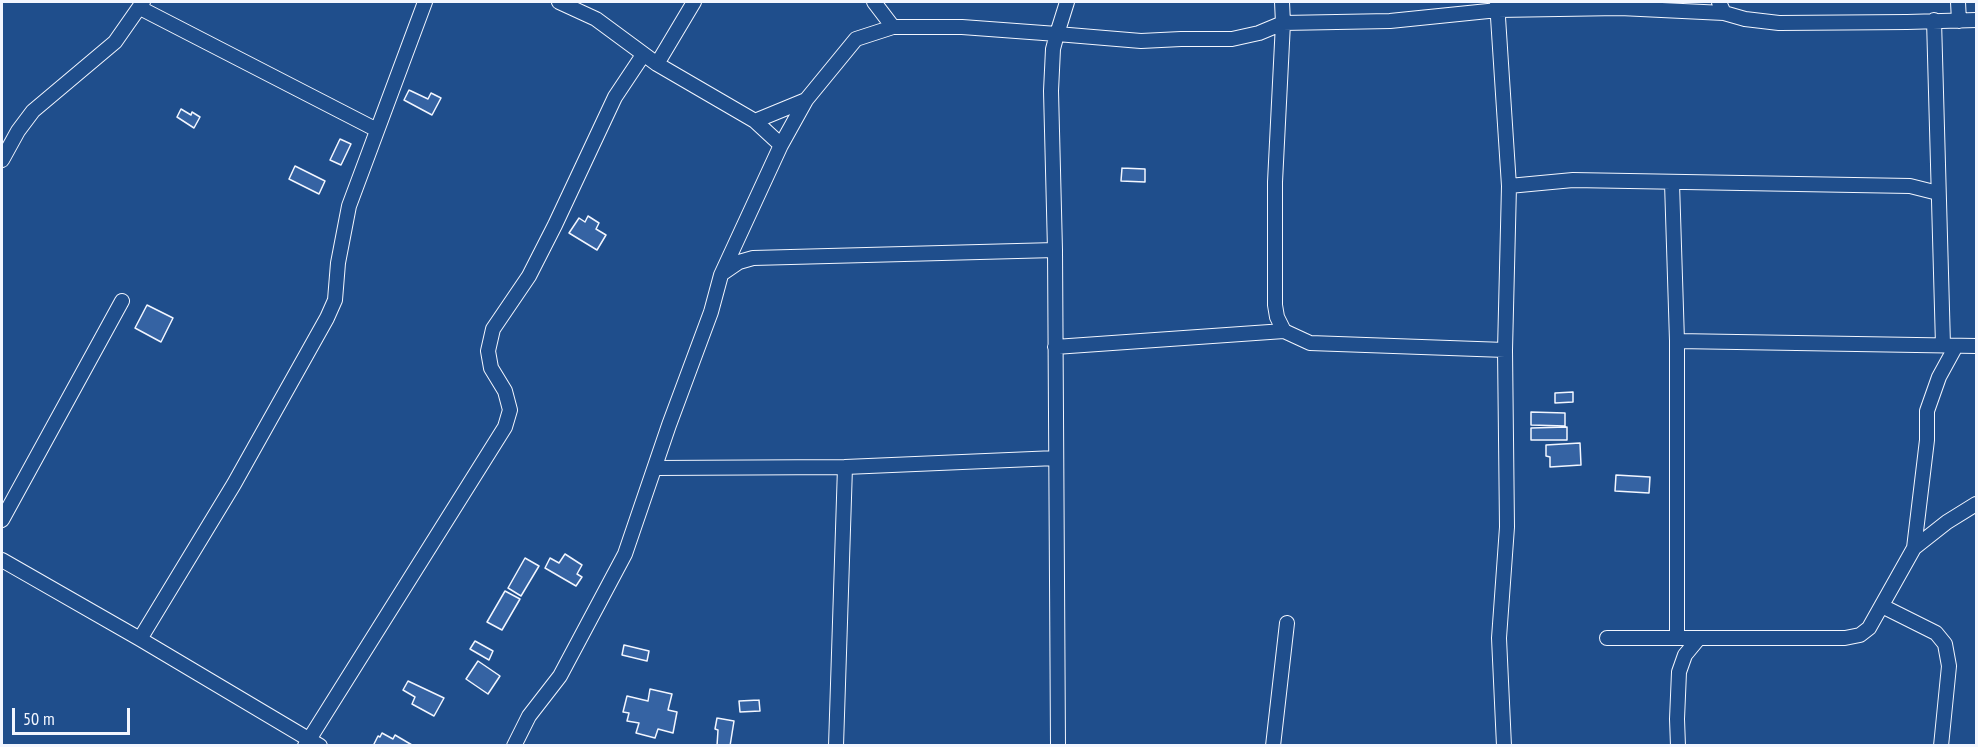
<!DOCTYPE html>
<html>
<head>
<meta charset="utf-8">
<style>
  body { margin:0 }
  #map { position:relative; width:1978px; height:747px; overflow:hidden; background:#1f4e8c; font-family:"PT Sans Narrow",sans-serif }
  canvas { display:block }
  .frame { position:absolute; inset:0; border:3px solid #f2f6ff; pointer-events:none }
  .scale { position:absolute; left:12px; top:708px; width:118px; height:27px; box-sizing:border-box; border:3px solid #f2f6ff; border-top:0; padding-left:8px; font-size:18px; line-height:21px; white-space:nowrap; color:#f2f6ff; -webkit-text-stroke:4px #1f4e8c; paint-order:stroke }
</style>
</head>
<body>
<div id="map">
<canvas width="1978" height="747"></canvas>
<div class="frame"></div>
<div class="scale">50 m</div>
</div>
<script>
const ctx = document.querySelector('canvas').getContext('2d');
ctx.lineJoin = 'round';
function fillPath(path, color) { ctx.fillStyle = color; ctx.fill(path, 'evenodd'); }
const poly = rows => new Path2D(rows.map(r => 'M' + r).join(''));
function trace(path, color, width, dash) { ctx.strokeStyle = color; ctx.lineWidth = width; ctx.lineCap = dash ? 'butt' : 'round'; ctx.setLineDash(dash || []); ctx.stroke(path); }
const building = poly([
  [409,90,428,99,431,93,441,98,432,115,404,100,409,90],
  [181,109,191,115,192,112,200,117,194,128,177,117,181,109],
  [340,139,351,144,341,165,330,160,340,139],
  [295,166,325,181,319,194,289,179,295,166],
  [1122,168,1145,169,1145,182,1121,181,1122,168],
  [588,216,599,223,596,229,606,235,597,250,569,233,579,218,585,222,588,216],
  [147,305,173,318,161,342,135,328,147,305],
  [1573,392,1573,402,1555,403,1555,393,1573,392],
  [1531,412,1565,413,1565,426,1531,425,1531,412],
  [1567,427,1567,440,1531,440,1531,428,1567,427],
  [1580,443,1581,465,1550,467,1550,457,1546,456,1546,445,1580,443],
  [1616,475,1650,477,1649,493,1615,491,1616,475],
  [565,554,582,565,577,574,582,577,576,586,545,568,550,558,559,563,565,554],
  [525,558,539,566,521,596,508,588,525,558],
  [505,591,520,599,502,630,487,622,505,591],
  [475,641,493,651,489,660,470,649,475,641],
  [624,645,649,651,647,661,622,655,624,645],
  [478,661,500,676,488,694,466,679,478,661],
  [408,681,444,698,434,716,412,704,415,697,403,690,408,681],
  [650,689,672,694,668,710,677,712,673,733,658,729,655,738,636,733,639,723,627,721,629,713,623,712,627,696,648,701,650,689],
  [759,700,760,711,740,712,739,701,759,700],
  [717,718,734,721,730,746,717,746,718,730,715,729,717,718],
  [382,733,393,739,395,735,412,745,373,746,378,736,380,737,382,733]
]);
fillPath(building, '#3563a3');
trace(building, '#f2f6ff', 1.5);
const minor = poly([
  [874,2,893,27],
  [1497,2,1509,186,1505,350,1507,527,1499,638,1504,746],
  [1719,2,1724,13,1745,19,1779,23,1907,22,1976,20],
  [1958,2,1959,21],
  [140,8,377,130],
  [1934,20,1943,345],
  [657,64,694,2],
  [755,121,806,100],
  [781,145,806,100,856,39,893,27,962,27,1057,34,1067,2],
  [2,160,18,131,33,111,115,42,143,2],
  [1672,183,1677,341,1677,638],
  [1509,186,1573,180,1910,186,1938,193],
  [723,273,739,262,753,258,1055,250],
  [1677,341,1976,346],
  [1055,347,1284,331],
  [1505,350,1310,343,1284,331,1277,317,1275,305,1275,182,1283,23,1390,21,1498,10,1620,8,1724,13],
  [845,467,1056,458],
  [655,468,845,467,836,746],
  [2,520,122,301],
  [1914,548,1927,440,1927,411,1939,377,1956,346],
  [2,560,140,639,320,746],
  [1882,606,1936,633,1945,644,1949,666,1941,746],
  [1607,638,1845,638,1860,635,1869,628,1914,548,1947,522,1976,504],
  [140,639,234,484,327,318,335,300,338,263,349,206,425,2],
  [305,746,505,427,510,410,505,391,491,368,488,351,493,329,529,276,555,225,615,97,643,55],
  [514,746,529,716,560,676,625,554,669,425,711,312,721,275,781,145,755,121,657,64,596,19,559,2],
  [1058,746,1055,250,1051,91,1053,49,1057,34,1141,41,1181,39,1232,39,1259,33,1283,23,1282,2],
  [1273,746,1287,623],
  [1678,746,1677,719,1679,672,1685,655,1699,638]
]);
trace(minor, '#f2f6ff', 16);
trace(minor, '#1f4e8c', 14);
</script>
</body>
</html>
